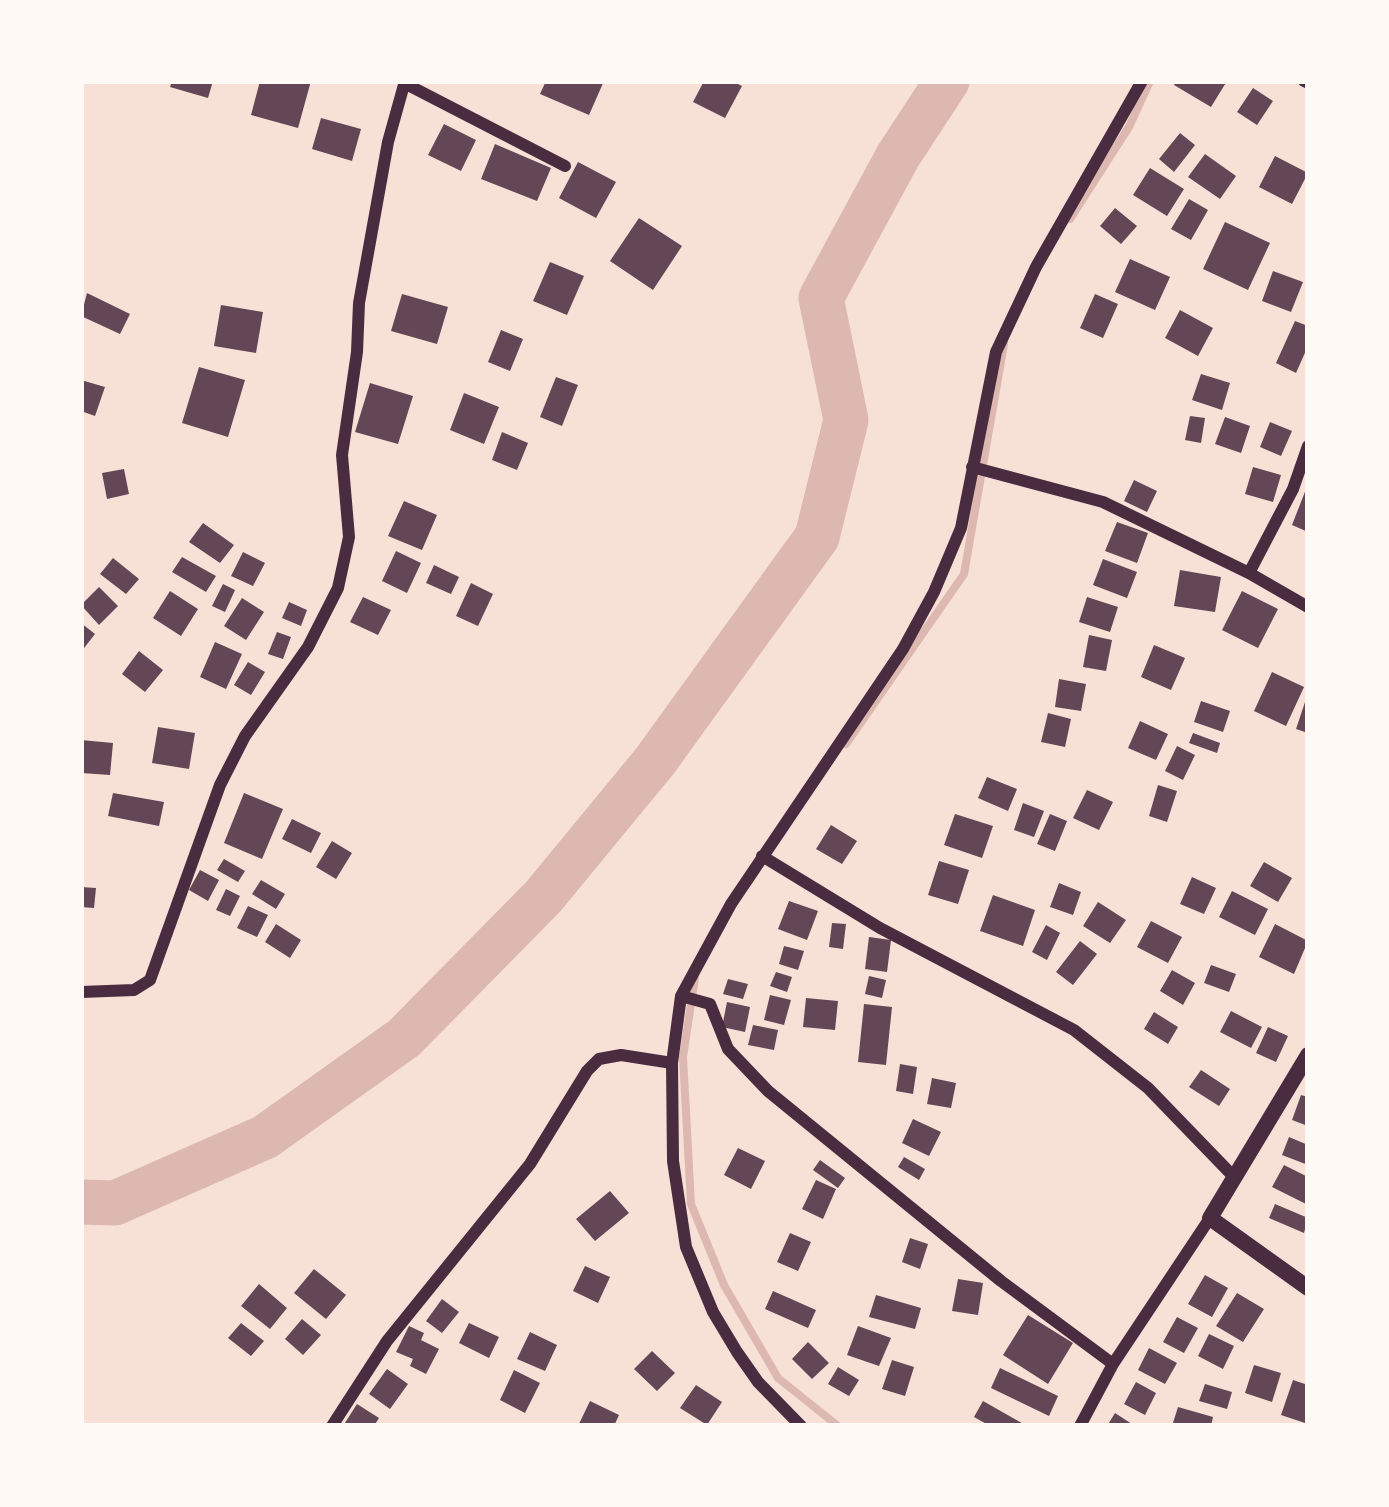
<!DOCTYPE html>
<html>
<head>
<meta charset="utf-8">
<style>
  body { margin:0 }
  #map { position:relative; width:1389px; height:1507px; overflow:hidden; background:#f7e1d7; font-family:"Fira Sans",sans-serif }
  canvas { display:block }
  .frame { position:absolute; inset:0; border:84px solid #fffaf5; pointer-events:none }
</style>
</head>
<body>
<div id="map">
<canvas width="1389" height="1507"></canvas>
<div class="frame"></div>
</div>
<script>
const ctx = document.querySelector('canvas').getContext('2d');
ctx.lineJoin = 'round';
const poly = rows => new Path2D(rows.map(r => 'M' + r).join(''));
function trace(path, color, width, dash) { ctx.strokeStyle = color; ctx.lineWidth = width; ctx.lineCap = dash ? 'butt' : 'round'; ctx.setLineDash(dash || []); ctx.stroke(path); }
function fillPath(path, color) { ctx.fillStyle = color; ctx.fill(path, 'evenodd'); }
trace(poly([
  [1070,219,1129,127,1150,81],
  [846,744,964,574,1004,344],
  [695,978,683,1057,691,1204,724,1285,778,1378,838,1426]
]), '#dcb8b0', 8);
trace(poly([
  [81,1202,115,1203,265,1137,404,1038,543,897,655,761,817,537,846,420,821,298,898,156,947,81]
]), '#dcb8b0', 45);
fillPath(poly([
  [172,81,213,81,208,98,170,87],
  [260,81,311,81,298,128,251,115],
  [546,81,604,81,589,115,540,94],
  [704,81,732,81,742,86,725,118,693,102],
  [1176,81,1227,81,1211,107,1174,85],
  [1253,88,1273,101,1257,125,1237,112],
  [321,118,361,129,352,161,312,149],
  [444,124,476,140,461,171,428,155],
  [1180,133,1195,145,1174,172,1159,159],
  [495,144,551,168,537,201,481,179],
  [1205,154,1236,176,1220,199,1188,177],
  [1275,156,1308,173,1292,204,1259,187],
  [578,162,616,182,596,218,559,198],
  [1150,168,1184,189,1167,216,1133,195],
  [1189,199,1208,210,1191,240,1171,229],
  [1115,208,1137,226,1121,244,1100,226],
  [639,218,682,246,653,290,610,261],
  [1225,222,1270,243,1248,290,1203,269],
  [1130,259,1170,277,1155,310,1115,292],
  [550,262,584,276,567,315,533,301],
  [1273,271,1303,282,1291,312,1262,301],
  [87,293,130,314,120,334,81,316],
  [402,294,448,307,437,344,391,331],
  [1095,294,1118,304,1103,338,1080,328],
  [221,305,263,312,256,353,214,346],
  [1180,310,1213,328,1198,356,1165,338],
  [1295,321,1308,326,1308,346,1296,373,1276,363],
  [501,330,523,339,510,371,488,362],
  [199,367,245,380,228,437,182,423],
  [1201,374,1230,383,1222,410,1192,400],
  [556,377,578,385,562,426,540,417],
  [81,380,105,387,95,416,81,411],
  [370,383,413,396,398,444,355,432],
  [464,393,499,407,484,444,450,430],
  [1190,416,1205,418,1201,443,1185,440],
  [1225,417,1250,426,1241,453,1215,444],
  [1270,422,1292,431,1281,456,1260,447],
  [502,432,528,443,517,470,492,460],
  [1253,467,1281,475,1273,502,1245,494],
  [124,469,129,494,107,499,102,473],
  [1134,480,1157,491,1147,512,1124,501],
  [1308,484,1308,532,1292,525],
  [404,501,437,515,422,550,388,536],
  [1117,522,1148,533,1137,563,1105,551],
  [203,523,234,545,220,563,189,542],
  [396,551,421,563,407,593,382,581],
  [243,552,265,563,253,586,231,576],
  [182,557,216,576,206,592,172,572],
  [113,558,139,579,126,594,100,574],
  [1103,559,1137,572,1127,598,1093,585],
  [434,565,459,577,451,594,426,583],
  [1180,570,1221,577,1215,612,1174,606],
  [471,583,493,594,478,626,456,616],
  [223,584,235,590,225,612,212,606],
  [99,587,118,606,99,625,81,605],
  [170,591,198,609,181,636,153,618],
  [1242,591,1278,609,1258,648,1222,630],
  [363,597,391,610,378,635,350,622],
  [1087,597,1118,607,1110,632,1079,622],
  [242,598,264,612,246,640,224,626],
  [289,602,307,610,301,626,282,618],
  [81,623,95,634,81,652],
  [277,632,291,637,283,659,268,654],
  [1089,635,1112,640,1106,671,1083,667],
  [215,642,242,654,226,689,200,677],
  [1154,645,1185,658,1171,690,1141,677],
  [139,651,163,670,145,692,122,674],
  [248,662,265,672,251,695,234,685],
  [1272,672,1304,687,1286,726,1254,711],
  [1059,679,1086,684,1081,711,1055,707],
  [1307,696,1308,696,1308,733,1296,729],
  [1201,701,1230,711,1223,732,1194,722],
  [1048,713,1071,719,1065,747,1041,742],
  [1140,721,1168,734,1156,760,1128,748],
  [158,727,195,733,189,769,152,763],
  [1193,733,1220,743,1217,753,1189,743],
  [81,740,113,743,110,775,81,773],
  [1177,746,1195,755,1183,780,1165,771],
  [987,777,1017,789,1008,811,978,798],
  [1158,785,1177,791,1167,822,1149,816],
  [1087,790,1113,802,1099,830,1073,818],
  [113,793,164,802,159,826,108,816],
  [244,793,283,809,262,859,224,843],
  [1023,803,1044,811,1034,837,1014,830],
  [955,814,993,826,982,858,944,845],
  [1050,814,1067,821,1055,851,1037,844],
  [292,819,321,833,311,853,282,839],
  [831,825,857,841,842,864,816,849],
  [332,841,352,853,336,879,316,867],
  [224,859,245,871,238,882,217,870],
  [939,861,969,870,958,904,928,895],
  [1264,862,1292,878,1278,902,1250,886],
  [200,870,219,880,208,901,189,890],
  [1192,877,1216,888,1204,914,1180,904],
  [261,880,285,894,276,909,252,894],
  [1059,883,1081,892,1073,915,1050,907],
  [81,887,96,888,94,908,81,907],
  [226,889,240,896,230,916,216,910],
  [1232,891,1268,909,1255,935,1219,917],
  [993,895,1035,910,1023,946,980,931],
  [789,901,818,911,807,940,778,929],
  [1098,902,1126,920,1110,943,1083,926],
  [248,906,268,915,257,937,237,928],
  [1151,921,1182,937,1168,963,1137,947],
  [832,923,846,924,843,949,829,947],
  [276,924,301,940,290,958,265,942],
  [1275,924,1308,941,1294,974,1259,957],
  [1046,925,1060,933,1047,960,1032,952],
  [869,937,891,940,887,972,865,969],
  [1080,941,1097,954,1073,985,1056,972],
  [784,946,804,951,798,970,779,964],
  [1211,965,1236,974,1229,992,1204,983],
  [1172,970,1195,983,1183,1005,1160,991],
  [776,972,792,977,787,992,770,986],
  [869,976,886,980,882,998,865,994],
  [728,979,748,984,743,999,723,994],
  [770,995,791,1000,784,1025,764,1020],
  [806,998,838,1001,835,1030,803,1027],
  [727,1002,750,1007,745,1032,722,1027],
  [864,1004,892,1007,886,1065,858,1062],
  [1231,1011,1262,1027,1251,1048,1220,1032],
  [1154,1012,1178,1027,1168,1044,1144,1029],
  [753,1025,778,1030,774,1050,748,1045],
  [1268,1027,1288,1036,1276,1062,1256,1053],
  [900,1064,917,1067,913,1094,896,1091],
  [1201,1070,1230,1089,1219,1106,1189,1087],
  [932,1078,956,1083,951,1108,927,1104],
  [1301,1095,1308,1097,1308,1126,1292,1120],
  [913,1119,941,1132,929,1156,902,1143],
  [1289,1137,1308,1145,1308,1165,1282,1155],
  [738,1148,765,1161,751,1189,724,1175],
  [904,1157,925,1169,919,1180,898,1167],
  [820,1160,845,1178,838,1188,813,1170],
  [1284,1165,1308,1177,1308,1205,1272,1187],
  [816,1180,836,1189,823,1219,802,1209],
  [610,1191,629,1213,595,1241,576,1219],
  [1275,1204,1308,1218,1304,1233,1269,1218],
  [790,1233,811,1242,798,1271,777,1262],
  [910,1238,928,1244,920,1269,902,1262],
  [585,1266,610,1277,598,1303,573,1291],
  [314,1269,346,1295,326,1319,294,1293],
  [1205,1275,1228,1288,1212,1317,1188,1304],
  [958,1279,983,1283,978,1315,952,1311],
  [259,1284,287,1308,270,1329,241,1306],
  [773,1291,816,1310,808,1328,765,1309],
  [1237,1293,1264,1309,1243,1342,1216,1326],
  [876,1295,921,1308,915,1329,869,1317],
  [442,1299,459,1312,442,1333,426,1321],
  [1028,1315,1073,1343,1048,1384,1003,1355],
  [1177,1317,1198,1328,1184,1353,1163,1342],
  [302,1319,321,1335,303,1355,285,1339],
  [241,1323,264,1341,251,1356,228,1338],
  [469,1323,499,1337,489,1358,459,1343],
  [409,1326,424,1333,421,1340,439,1349,426,1374,410,1366,413,1359,396,1352],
  [858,1326,891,1338,879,1366,847,1355],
  [530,1332,557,1345,545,1371,517,1359],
  [1209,1334,1234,1346,1223,1369,1198,1356],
  [808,1342,829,1363,812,1379,792,1359],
  [1149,1348,1177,1363,1165,1384,1138,1370],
  [652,1351,675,1373,657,1391,634,1369],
  [892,1360,914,1367,905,1396,882,1389],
  [1254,1365,1281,1373,1272,1402,1245,1393],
  [838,1367,859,1380,849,1396,828,1384],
  [1000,1368,1058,1396,1049,1416,991,1388],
  [387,1369,408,1384,390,1409,369,1394],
  [514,1370,540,1383,525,1413,500,1400],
  [1293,1380,1308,1385,1308,1424,1281,1415],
  [1136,1382,1156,1393,1145,1415,1124,1404],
  [1205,1384,1232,1392,1227,1409,1199,1401],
  [696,1385,722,1402,707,1425,680,1408],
  [590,1401,619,1415,614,1426,578,1426],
  [983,1401,1027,1426,990,1426,974,1417],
  [357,1404,379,1418,374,1426,343,1426],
  [1178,1407,1213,1417,1211,1426,1172,1426],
  [1115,1413,1135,1426,1107,1426]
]), '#644757');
trace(poly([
  [1304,81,1308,83],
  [404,83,565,166],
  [972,467,1103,502,1249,573,1308,607],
  [1249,573,1293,489,1308,446],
  [762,856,880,928,1074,1030,1148,1088,1234,1177],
  [81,992,134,990,150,980,220,785,245,736,308,647,338,588,349,537,342,455,357,352,359,303,388,142,405,81],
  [681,996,710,1004,728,1049,768,1091,1001,1281,1113,1364],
  [332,1426,387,1341,530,1164,587,1071,599,1059,621,1055,672,1063],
  [801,1426,758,1382,737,1352,713,1312,686,1247,673,1161,672,1063,681,996,731,904,903,649,934,592,961,528,996,352,1036,267,1142,81],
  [1080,1426,1113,1364,1210,1218]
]), '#4a2c40', 12);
trace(poly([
  [1308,1055,1210,1218,1308,1288]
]), '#4a2c40', 16);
</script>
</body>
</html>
